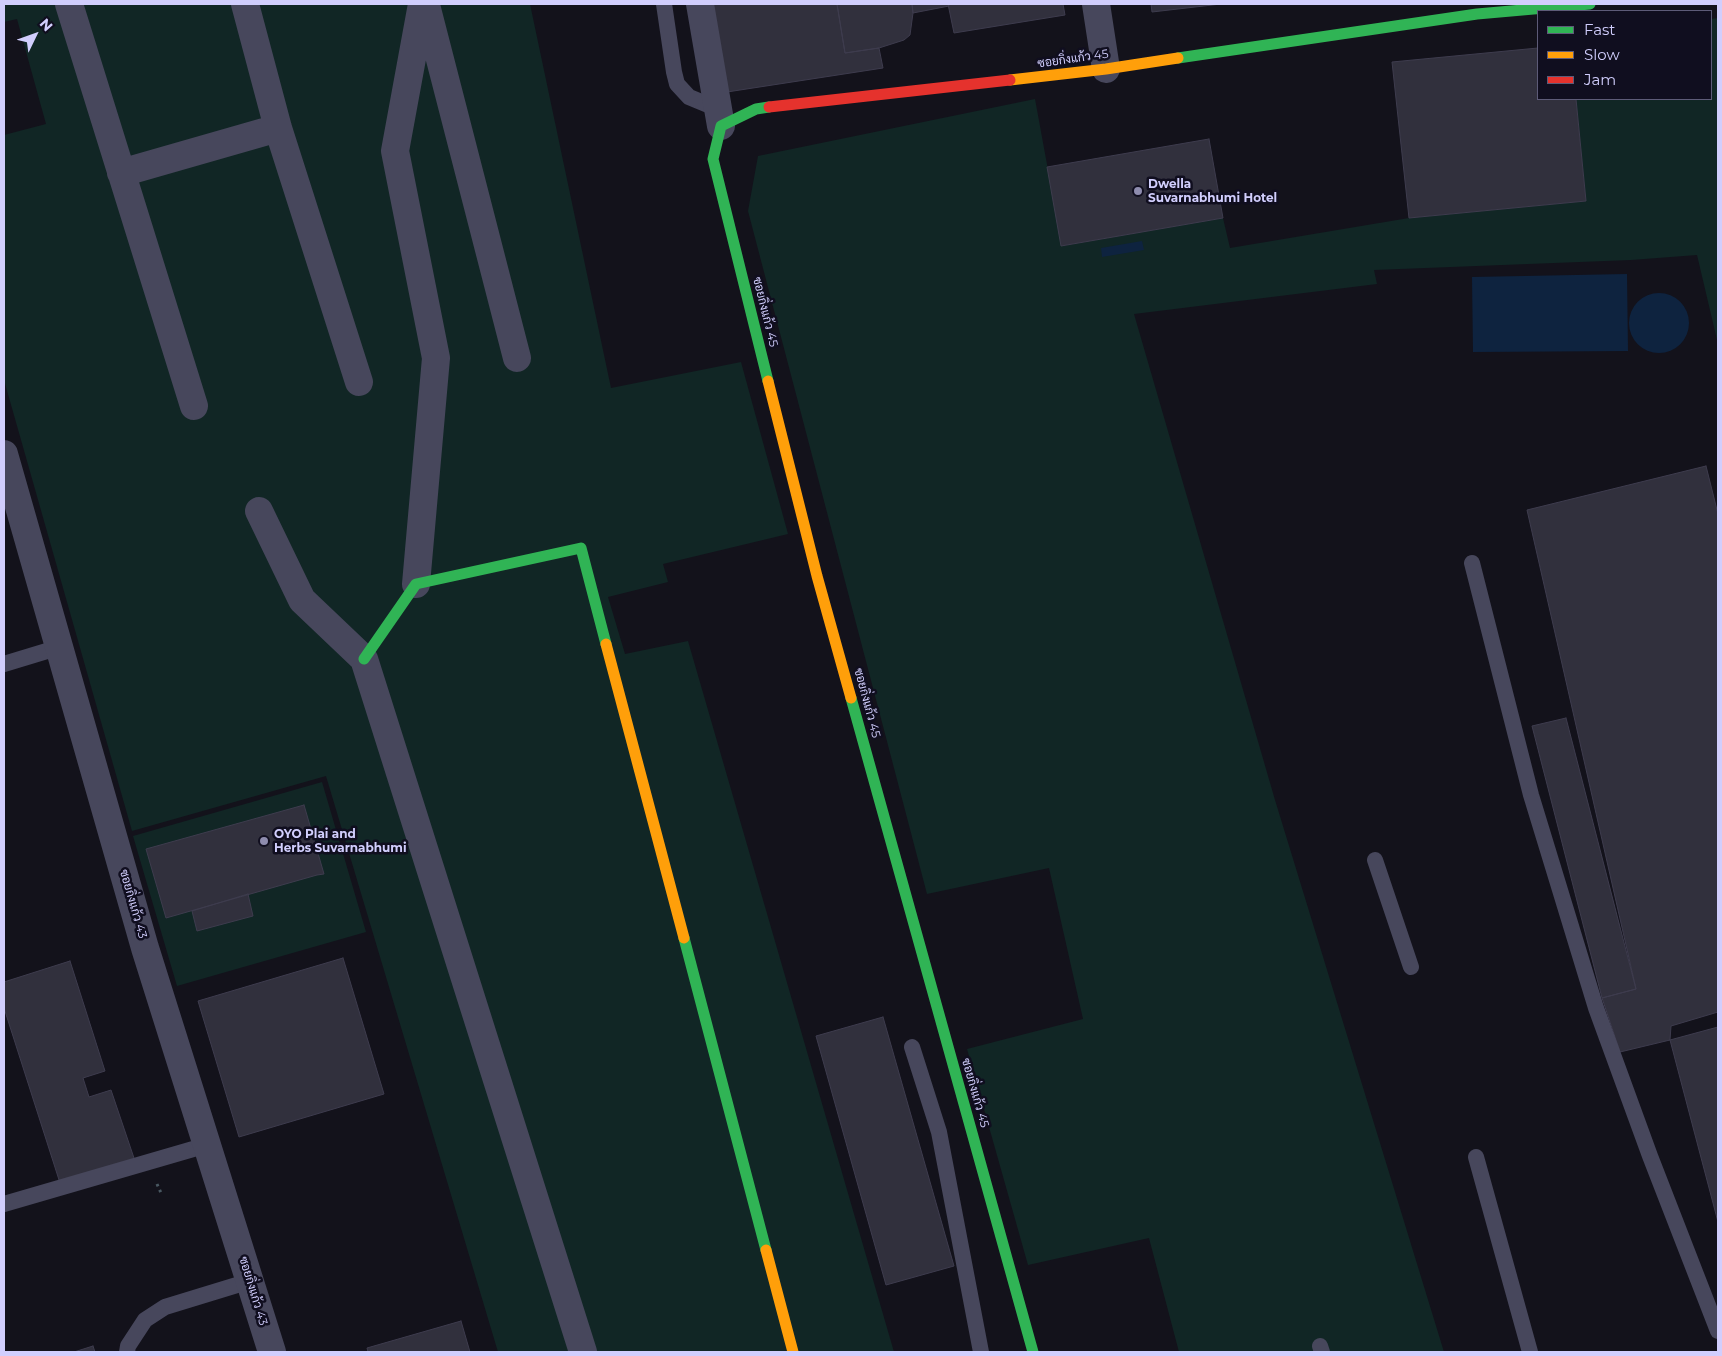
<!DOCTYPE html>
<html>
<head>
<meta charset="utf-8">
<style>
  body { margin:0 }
  #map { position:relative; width:1722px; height:1356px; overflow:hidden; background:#13121b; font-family:Montserrat,sans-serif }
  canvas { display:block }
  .frame { position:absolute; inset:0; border:5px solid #d1cefd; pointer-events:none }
  .legend { position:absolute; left:1537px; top:10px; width:175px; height:90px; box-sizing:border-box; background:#100e1f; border:1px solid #5d5b78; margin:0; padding:6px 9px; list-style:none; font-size:15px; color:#d1cefd }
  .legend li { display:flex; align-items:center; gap:10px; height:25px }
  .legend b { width:25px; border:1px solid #5d5b78 }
  .north { position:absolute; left:10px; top:10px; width:50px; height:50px; -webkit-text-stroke:4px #100e1f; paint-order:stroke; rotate:48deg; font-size:14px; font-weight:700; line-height:20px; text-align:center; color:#d1cefd }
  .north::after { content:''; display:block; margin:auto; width:18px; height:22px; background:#d1cefd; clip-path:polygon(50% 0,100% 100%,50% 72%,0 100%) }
</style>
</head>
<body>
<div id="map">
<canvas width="1722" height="1356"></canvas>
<div class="frame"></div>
<ul class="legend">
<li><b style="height:6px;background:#30b455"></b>Fast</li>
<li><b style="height:6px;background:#ff9f0a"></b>Slow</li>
<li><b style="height:6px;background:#e5322d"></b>Jam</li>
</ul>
<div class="north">N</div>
</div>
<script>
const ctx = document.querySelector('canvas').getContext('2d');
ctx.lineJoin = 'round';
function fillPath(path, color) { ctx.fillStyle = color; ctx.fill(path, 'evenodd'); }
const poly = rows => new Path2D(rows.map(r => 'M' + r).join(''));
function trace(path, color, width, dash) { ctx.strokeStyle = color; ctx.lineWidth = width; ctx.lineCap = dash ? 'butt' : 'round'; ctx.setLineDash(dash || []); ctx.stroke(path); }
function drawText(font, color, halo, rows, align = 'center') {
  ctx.font = font + ' Montserrat,Sarabun,sans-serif'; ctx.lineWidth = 5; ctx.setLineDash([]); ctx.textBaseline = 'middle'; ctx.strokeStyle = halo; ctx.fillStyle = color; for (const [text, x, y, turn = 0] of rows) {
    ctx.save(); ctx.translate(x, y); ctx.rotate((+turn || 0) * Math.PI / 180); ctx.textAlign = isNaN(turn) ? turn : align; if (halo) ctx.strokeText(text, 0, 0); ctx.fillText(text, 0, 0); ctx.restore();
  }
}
fillPath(poly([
  [4,4,530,4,611,388,741,362,788,534,663,564,668,582,608,597,625,654,688,641,894,1352,498,1352,326,776,132,831,4,380,4,135,46,124,17,19,4,22],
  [1718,18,1718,344,1697,255,1631,260,1374,270,1377,284,1134,314,1275,800,1444,1352,1179,1352,1149,1238,1028,1265,967,1049,1083,1019,1049,868,927,894,748,211,758,156,1035,99,1062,246,1223,218,1230,248,1409,218,1586,201,1576,99,1711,99,1711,19],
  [322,782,366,932,177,986,133,836]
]), '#112625');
fillPath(poly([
  [1142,241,1144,250,1102,257,1101,248],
  [1627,274,1628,351,1473,352,1472,277],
  '1629 323a30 30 0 1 1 60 0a30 30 0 1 1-60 0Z'
]), '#0e233f');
const building = poly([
  [712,4,837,4,845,53,879,48,883,68,727,92,712,4],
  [837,4,912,4,913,13,910,35,904,40,879,48,845,53,837,4],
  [912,4,948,4,949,6,913,13,912,4],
  [948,4,1063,4,1065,15,954,33,948,4],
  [1151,4,1221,4,1152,12,1151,4],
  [1538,48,1538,99,1576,99,1586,201,1409,218,1392,62,1538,48],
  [1209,139,1223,218,1061,246,1047,167,1209,139],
  [1706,466,1718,514,1718,1012,1671,1026,1670,1040,1620,1052,1602,998,1636,989,1527,510,1706,466],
  [1566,718,1636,989,1602,998,1532,726,1566,718],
  [304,805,324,874,317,875,166,918,146,849,304,805],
  [248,894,253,916,197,931,192,911,248,894],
  [343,958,384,1094,239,1137,198,1001,343,958],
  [70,961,105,1071,83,1078,89,1097,111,1090,135,1161,60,1183,4,1008,4,982,70,961],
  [883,1017,954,1266,886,1285,816,1036,883,1017],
  [1718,1027,1718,1222,1670,1040,1718,1027],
  [461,1321,470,1352,368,1352,367,1348,461,1321],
  [93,1346,95,1352,74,1352,93,1346]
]);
fillPath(building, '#31303d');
trace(building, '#3e3c4e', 1);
trace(poly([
  [157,1184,161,1193]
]), '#495862', 3, [2.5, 4]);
trace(poly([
  [664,4,674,72,677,84,689,97,718,109],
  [1472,563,1531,795,1596,1008,1650,1156,1718,1331],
  [4,664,60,647],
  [1375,860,1411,967],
  [912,1047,939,1132,981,1352],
  [1476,1157,1530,1352],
  [4,1204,207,1145],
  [1320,1346,1322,1352],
  [127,1352,128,1346,145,1320,165,1307,250,1281]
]), '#47475c', 16);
trace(poly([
  [69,4,194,406],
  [245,4,278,128,359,382],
  [700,4,721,126],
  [1096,4,1106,69],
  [426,5,517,358],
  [121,173,278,128],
  [4,454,145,948,272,1352],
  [259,511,302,600,364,659,583,1352],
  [416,584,436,358,395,151,422,4]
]), '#47475c', 28);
trace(poly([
  [1178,58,1477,14,1590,4],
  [768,381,713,159,721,126,756,109,769,107],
  [364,659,416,584,581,548,606,644],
  [851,698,1033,1352],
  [684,938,766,1250]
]), '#30b455', 11);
trace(poly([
  [1010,80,1106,69,1178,58],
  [768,381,817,576,851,698],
  [606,644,684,938],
  [766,1250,793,1352]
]), '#ff9f0a', 11);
trace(poly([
  [769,107,1010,80]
]), '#e5322d', 11);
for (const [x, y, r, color] of [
  [1138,191,5,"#8e8cae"],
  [264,841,5,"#8e8cae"]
]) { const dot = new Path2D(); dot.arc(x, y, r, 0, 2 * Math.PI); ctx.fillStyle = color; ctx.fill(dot); trace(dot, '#100e1f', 2); }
drawText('12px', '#d1cefd', '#100e1f', [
  ["ซอยกิ่งแก้ว 45",1073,59,-8],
  ["ซอยกิ่งแก้ว 45",765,312,76],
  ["ซอยกิ่งแก้ว 45",867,703,75],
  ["ซอยกิ่งแก้ว 43",133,904,74],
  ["ซอยกิ่งแก้ว 45",975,1093,74],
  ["ซอยกิ่งแก้ว 43",253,1291,73]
]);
drawText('bold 12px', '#d1cefd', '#100e1f', [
  ["Dwella",1148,184],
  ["Suvarnabhumi Hotel",1148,198],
  ["OYO Plai and",274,834],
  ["Herbs Suvarnabhumi",274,848]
], 'left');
</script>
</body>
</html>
